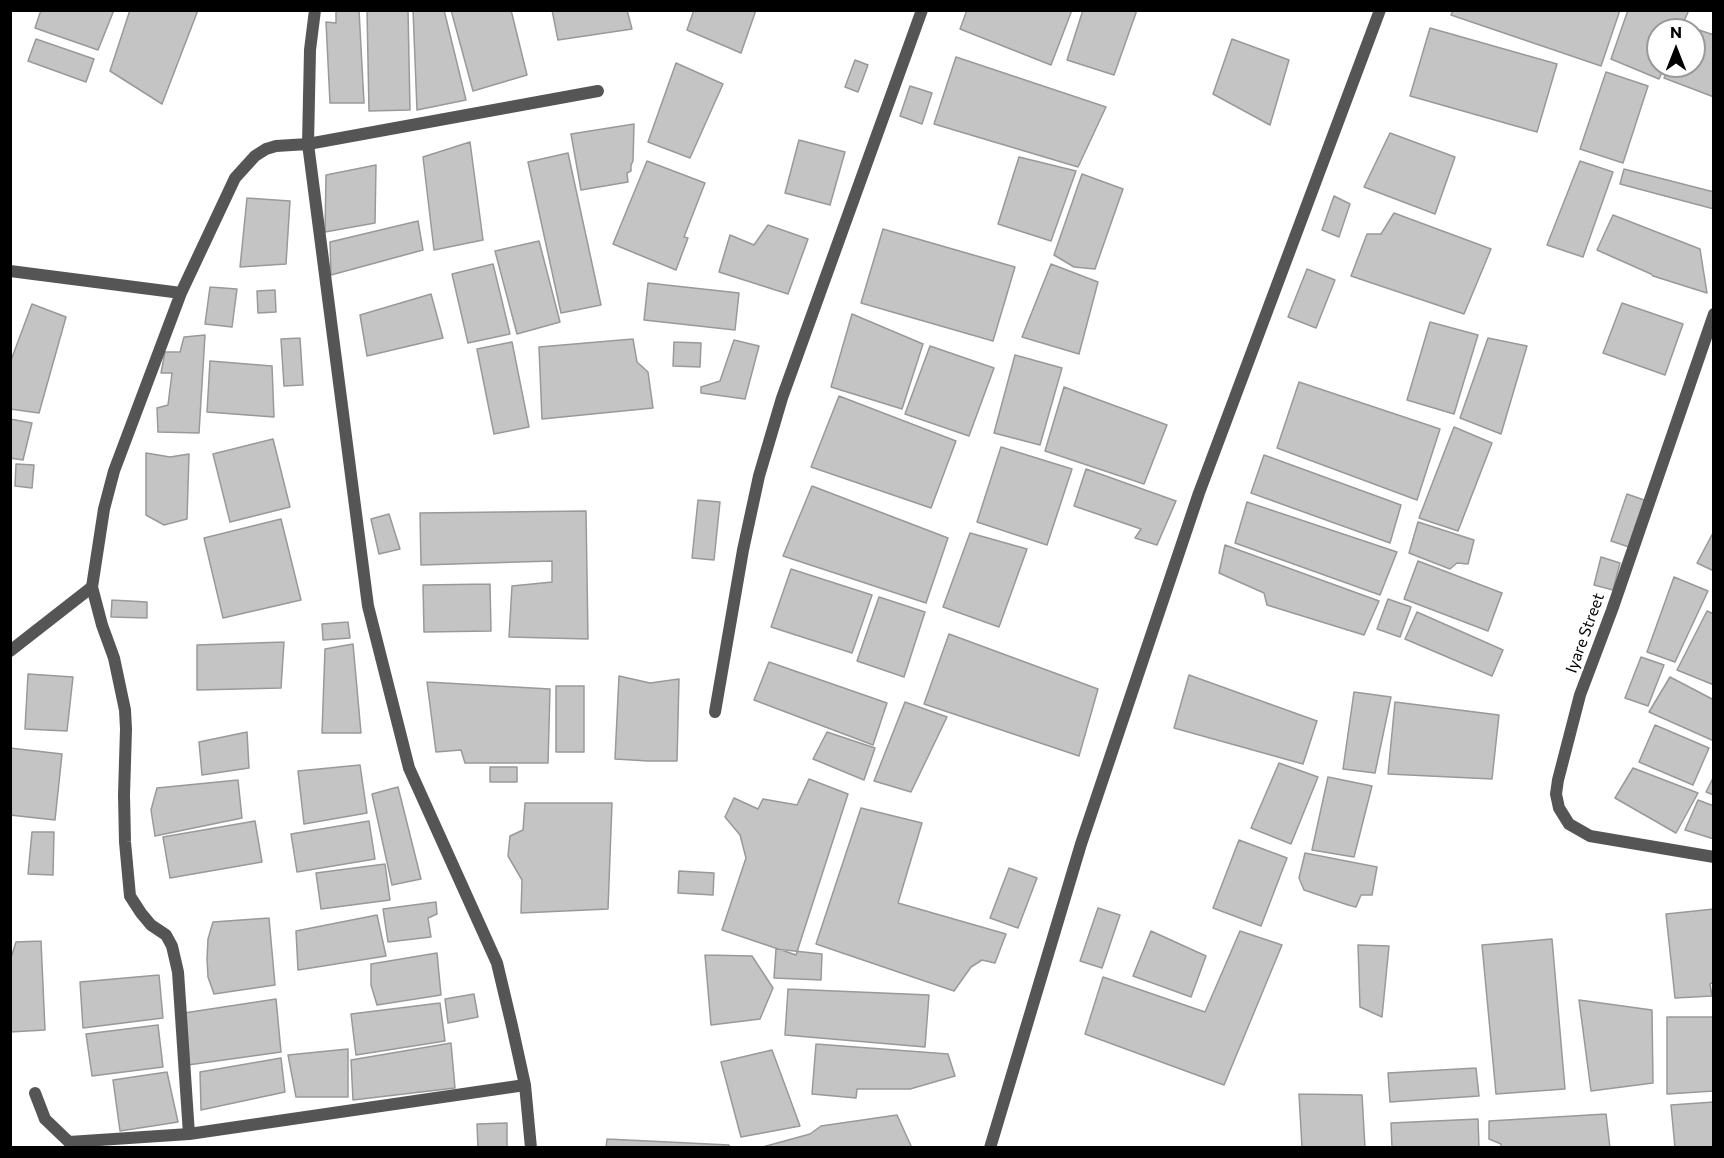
<!DOCTYPE html>
<html>
<head>
<meta charset="utf-8">
<style>
  body { margin:0 }
  #map { position:relative; width:1724px; height:1158px; overflow:hidden; background:#fff; font-family:Commissioner,sans-serif }
  canvas { display:block }
  .frame { position:absolute; inset:0; border:12px solid #000; pointer-events:none }
  .north { position:absolute; left:1646px; top:18px; width:60px; height:60px; box-sizing:border-box; background:#fff; border:2px solid #999; border-radius:50%; rotate:0deg; font-size:16px; font-weight:700; line-height:24px; text-align:center; color:#000 }
  .north::after { content:''; display:block; margin:auto; width:21px; height:27px; background:#000; clip-path:polygon(50% 0,100% 100%,50% 72%,0 100%) }
</style>
</head>
<body>
<div id="map">
<canvas width="1724" height="1158"></canvas>
<div class="frame"></div>
<div class="north">N</div>
</div>
<script>
const ctx = document.querySelector('canvas').getContext('2d');
ctx.lineJoin = 'round';
function fillPath(path, color) { ctx.fillStyle = color; ctx.fill(path, 'evenodd'); }
const poly = rows => new Path2D(rows.map(r => 'M' + r).join(''));
function trace(path, color, width, dash) { ctx.strokeStyle = color; ctx.lineWidth = width; ctx.lineCap = dash ? 'butt' : 'round'; ctx.setLineDash(dash || []); ctx.stroke(path); }
function drawText(font, color, halo, rows, align = 'center') {
  ctx.font = font + ' Commissioner,sans-serif'; ctx.lineWidth = 4.5; ctx.setLineDash([]); ctx.textBaseline = 'middle'; ctx.strokeStyle = halo; ctx.fillStyle = color; for (const [text, x, y, turn = 0] of rows) {
    ctx.save(); ctx.translate(x, y); ctx.rotate((+turn || 0) * Math.PI / 180); ctx.textAlign = isNaN(turn) ? turn : align; if (halo) ctx.strokeText(text, 0, 0); ctx.fillText(text, 0, 0); ctx.restore();
  }
}
const building = poly([
  [41,10,114,10,98,50,35,28,41,10],
  [130,10,198,10,162,104,110,71,130,10],
  [336,10,359,10,364,103,330,103,326,22,336,23,336,10],
  [367,10,408,10,410,110,369,111,367,10],
  [413,10,444,10,466,100,417,110,413,10],
  [451,10,511,10,527,75,473,91,451,10],
  [552,10,627,10,632,29,558,40,552,10],
  [694,10,756,10,741,53,687,30,694,10],
  [967,10,1072,10,1051,65,960,29,967,10],
  [1083,10,1137,10,1114,75,1067,60,1083,10],
  [1453,10,1620,10,1601,66,1451,15,1453,10],
  [1628,10,1689,10,1680,30,1658,30,1658,66,1665,66,1659,79,1611,59,1628,10],
  [1687,26,1714,35,1714,97,1664,78,1669,66,1694,66,1694,30,1686,30,1687,26],
  [1430,28,1557,64,1537,132,1410,96,1430,28],
  [36,39,94,59,86,82,28,61,36,39],
  [1232,39,1289,60,1270,125,1213,94,1232,39],
  [956,57,1106,107,1078,167,934,124,956,57],
  [855,60,868,65,858,92,845,87,855,60],
  [676,63,723,84,690,158,648,142,676,63],
  [1606,72,1648,86,1623,163,1580,149,1606,72],
  [910,86,932,93,922,124,900,116,910,86],
  [634,124,633,161,631,165,631,171,627,173,628,182,581,190,571,134,634,124],
  [1390,133,1455,157,1435,214,1364,187,1390,133],
  [799,140,845,152,830,205,785,193,799,140],
  [470,142,483,240,434,250,423,157,470,142],
  [568,153,601,305,561,313,528,162,568,153],
  [1019,157,1076,171,1051,241,998,224,1019,157],
  [647,161,705,183,684,237,688,238,676,270,613,244,647,161],
  [1580,161,1613,172,1583,257,1547,245,1580,161],
  [376,165,375,223,325,232,326,175,376,165],
  [1624,169,1714,192,1714,209,1620,184,1624,169],
  [1082,174,1123,189,1095,269,1074,267,1054,255,1082,174],
  [1334,196,1350,204,1339,237,1322,230,1334,196],
  [247,198,290,201,286,264,240,267,247,198],
  [1394,213,1491,249,1464,314,1351,276,1367,234,1381,234,1394,213],
  [1613,215,1700,249,1707,293,1653,276,1651,274,1597,250,1613,215],
  [418,221,423,250,331,275,330,242,418,221],
  [768,225,808,239,788,294,719,272,730,235,754,245,768,225],
  [883,229,1015,267,993,341,861,303,883,229],
  [539,241,560,322,517,334,495,251,539,241],
  [493,264,510,334,468,343,452,274,493,264],
  [1051,264,1098,282,1079,354,1022,337,1051,264],
  [1307,269,1335,280,1316,328,1288,317,1307,269],
  [648,283,739,293,735,330,644,320,648,283],
  [210,287,237,289,232,327,205,324,210,287],
  [275,290,276,312,258,313,257,291,275,290],
  [431,294,443,338,367,356,360,315,431,294],
  [1622,303,1683,324,1665,375,1603,353,1622,303],
  [32,304,66,317,39,413,10,409,10,363,32,304],
  [852,314,923,344,902,409,831,387,852,314],
  [1430,322,1478,335,1454,414,1407,400,1430,322],
  [205,335,199,433,158,432,157,408,168,405,172,373,161,373,165,352,180,352,184,337,205,335],
  [300,338,303,385,284,386,281,339,300,338],
  [1488,338,1527,346,1501,434,1460,418,1488,338],
  [633,339,637,362,648,372,653,408,542,419,539,347,633,339],
  [734,340,759,346,745,399,701,393,701,387,720,381,734,340],
  [512,342,529,427,494,434,477,349,512,342],
  [674,342,701,343,700,367,673,366,674,342],
  [930,346,994,368,969,436,905,414,930,346],
  [1015,355,1062,368,1040,445,994,433,1015,355],
  [210,361,272,366,274,417,207,412,210,361],
  [1299,382,1440,429,1417,500,1277,448,1299,382],
  [1064,387,1167,425,1144,484,1045,451,1064,387],
  [839,396,956,441,931,508,811,467,839,396],
  [10,419,32,423,23,460,10,458,10,419],
  [1454,427,1492,443,1458,531,1419,518,1454,427],
  [273,439,290,507,230,522,213,454,273,439],
  [1001,447,1072,469,1047,545,977,522,1001,447],
  [146,453,170,457,189,454,187,519,164,525,146,515,146,453],
  [1264,455,1401,505,1390,543,1251,493,1264,455],
  [16,464,34,465,32,488,15,486,16,464],
  [1086,469,1176,501,1157,545,1135,538,1141,529,1074,506,1086,469],
  [812,486,948,538,926,603,783,556,812,486],
  [1627,494,1647,501,1632,548,1611,541,1627,494],
  [698,500,720,502,714,560,692,558,698,500],
  [1247,502,1397,552,1380,595,1235,543,1247,502],
  [586,511,588,639,509,637,512,586,552,582,552,561,421,565,420,513,586,511],
  [389,514,400,549,379,554,371,519,389,514],
  [281,519,301,600,223,618,204,538,281,519],
  [1418,522,1474,540,1468,564,1457,563,1450,569,1409,553,1418,522],
  [1714,531,1714,571,1697,563,1714,531],
  [970,533,1027,549,999,627,943,607,970,533],
  [1225,545,1379,601,1364,635,1267,605,1264,593,1219,573,1225,545],
  [1601,557,1620,563,1613,590,1594,585,1601,557],
  [1418,561,1502,593,1488,631,1404,599,1418,561],
  [791,569,872,595,852,653,771,627,791,569],
  [1674,577,1708,591,1675,662,1647,652,1674,577],
  [490,584,491,631,424,632,423,585,490,584],
  [879,597,925,612,904,677,857,661,879,597],
  [1388,599,1411,607,1400,637,1377,629,1388,599],
  [112,600,147,602,147,618,111,617,112,600],
  [1707,611,1714,614,1714,685,1677,670,1707,611],
  [1417,612,1503,650,1492,676,1405,639,1417,612],
  [348,622,350,638,323,640,322,624,348,622],
  [949,634,1098,689,1079,756,924,704,949,634],
  [284,642,281,688,197,690,197,645,284,642],
  [353,644,361,733,322,733,325,649,353,644],
  [1641,657,1664,665,1648,706,1625,698,1641,657],
  [769,662,887,703,873,745,754,700,769,662],
  [28,674,73,677,67,731,25,729,28,674],
  [1189,675,1317,721,1303,764,1174,728,1189,675],
  [619,676,650,683,679,679,677,761,648,761,615,759,619,676],
  [1670,677,1714,700,1714,741,1649,712,1670,677],
  [427,682,550,689,548,763,465,763,461,750,436,752,427,682],
  [556,686,584,686,584,752,556,752,556,686],
  [1354,692,1391,697,1375,773,1343,769,1354,692],
  [905,702,947,717,911,792,874,781,905,702],
  [1395,702,1499,715,1492,779,1388,774,1395,702],
  [1655,725,1709,748,1693,785,1639,762,1655,725],
  [247,732,249,768,202,775,199,742,247,732],
  [827,732,875,748,864,780,813,759,827,732],
  [10,748,62,754,55,820,10,815,10,748],
  [1279,763,1318,777,1291,844,1251,828,1279,763],
  [360,765,367,813,304,824,298,771,360,765],
  [490,767,517,767,517,782,490,782,490,767],
  [1633,768,1698,793,1676,833,1615,798,1633,768],
  [1714,776,1714,795,1706,792,1714,776],
  [1328,777,1372,786,1354,857,1312,850,1328,777],
  [809,779,848,794,796,955,722,930,746,858,740,835,725,817,734,798,758,809,763,799,797,805,809,779],
  [238,780,242,818,155,836,151,810,157,788,238,780],
  [398,787,421,879,392,885,372,794,398,787],
  [1698,800,1714,806,1714,839,1685,830,1698,800],
  [525,803,612,803,608,909,521,913,522,880,508,856,510,836,523,830,525,803],
  [861,808,922,823,898,903,1006,934,995,963,982,960,971,967,954,991,816,944,861,808],
  [255,821,262,862,170,878,163,837,255,821],
  [369,821,375,859,297,872,291,834,369,821],
  [32,832,54,832,53,875,28,874,32,832],
  [1239,840,1287,858,1261,926,1213,908,1239,840],
  [1305,853,1377,867,1372,895,1361,895,1356,907,1348,905,1304,890,1299,878,1305,853],
  [385,864,390,900,321,909,316,873,385,864],
  [1009,868,1037,878,1018,928,990,918,1009,868],
  [679,871,714,873,713,895,678,893,679,871],
  [436,902,437,914,428,918,431,937,388,942,383,909,436,902],
  [1098,908,1120,915,1102,968,1080,961,1098,908],
  [1714,909,1714,982,1710,984,1712,996,1675,998,1666,914,1714,909],
  [377,915,386,956,298,970,296,931,377,915],
  [269,918,275,985,214,994,208,977,207,959,208,939,213,922,269,918],
  [1151,931,1206,956,1191,997,1133,976,1151,931],
  [1240,931,1282,945,1224,1085,1085,1034,1103,977,1205,1012,1240,931],
  [1552,939,1565,1089,1496,1094,1482,945,1552,939],
  [41,941,45,1030,10,1032,10,961,16,942,41,941],
  [1358,945,1389,946,1382,1017,1360,1007,1358,945],
  [776,949,822,954,821,980,774,978,776,949],
  [437,953,441,995,377,1005,371,985,371,964,437,953],
  [705,955,752,956,773,988,760,1019,711,1025,705,955],
  [159,975,163,1018,83,1028,80,982,159,975],
  [788,989,929,995,925,1047,785,1035,788,989],
  [474,994,478,1017,448,1023,445,999,474,994],
  [276,999,281,1052,188,1065,184,1013,276,999],
  [1579,1000,1652,1010,1653,1083,1591,1091,1579,1000],
  [440,1003,445,1041,356,1055,351,1014,440,1003],
  [1667,1017,1714,1017,1714,1091,1667,1094,1667,1017],
  [158,1025,163,1067,92,1076,86,1034,158,1025],
  [451,1043,455,1088,353,1100,351,1060,451,1043],
  [816,1044,948,1054,955,1076,910,1089,857,1089,856,1098,812,1094,816,1044],
  [348,1049,348,1097,296,1097,288,1055,348,1049],
  [772,1050,800,1126,741,1137,721,1062,772,1050],
  [281,1058,285,1092,201,1110,200,1072,281,1058],
  [1476,1068,1479,1096,1390,1102,1388,1073,1476,1068],
  [167,1072,178,1122,120,1131,113,1080,167,1072],
  [1299,1094,1362,1095,1365,1148,1302,1148,1299,1094],
  [1714,1102,1714,1148,1675,1148,1671,1105,1714,1102],
  [1606,1114,1610,1148,1501,1148,1501,1144,1489,1139,1489,1121,1606,1114],
  [897,1115,912,1148,759,1148,810,1134,821,1126,897,1115],
  [1478,1119,1479,1148,1392,1148,1391,1123,1478,1119],
  [507,1123,507,1148,478,1148,477,1124,507,1123],
  [607,1139,729,1145,730,1148,606,1148,607,1139]
]);
fillPath(building, '#c4c4c4');
trace(building, '#999', 1.5);
trace(poly([
  [10,651,92,587]
]), '#555', 12);
trace(poly([
  [315,10,310,50,308,144,368,606,409,768,497,963,512,1026,525,1085,531,1148],
  [10,271,181,293],
  [1714,314,1612,610,1580,695,1558,780,1556,794,1559,808,1569,824,1590,836,1714,857],
  [715,712,743,550,759,476,782,398,922,10],
  [35,1093,45,1119,69,1142,189,1134,525,1085],
  [189,1134,178,972,172,946,166,935,151,925,141,913,130,896,125,842,124,795,126,729,125,710,114,658,102,625,92,587,104,509,114,471,181,293,235,178,255,156,266,149,276,146,308,144,598,91],
  [990,1148,1081,844,1199,493,1380,10]
]), '#555', 12);
drawText('16px', '#000', '#fff', [
  ["Iyare Street",1585,633,-70]
]);
</script>
</body>
</html>
